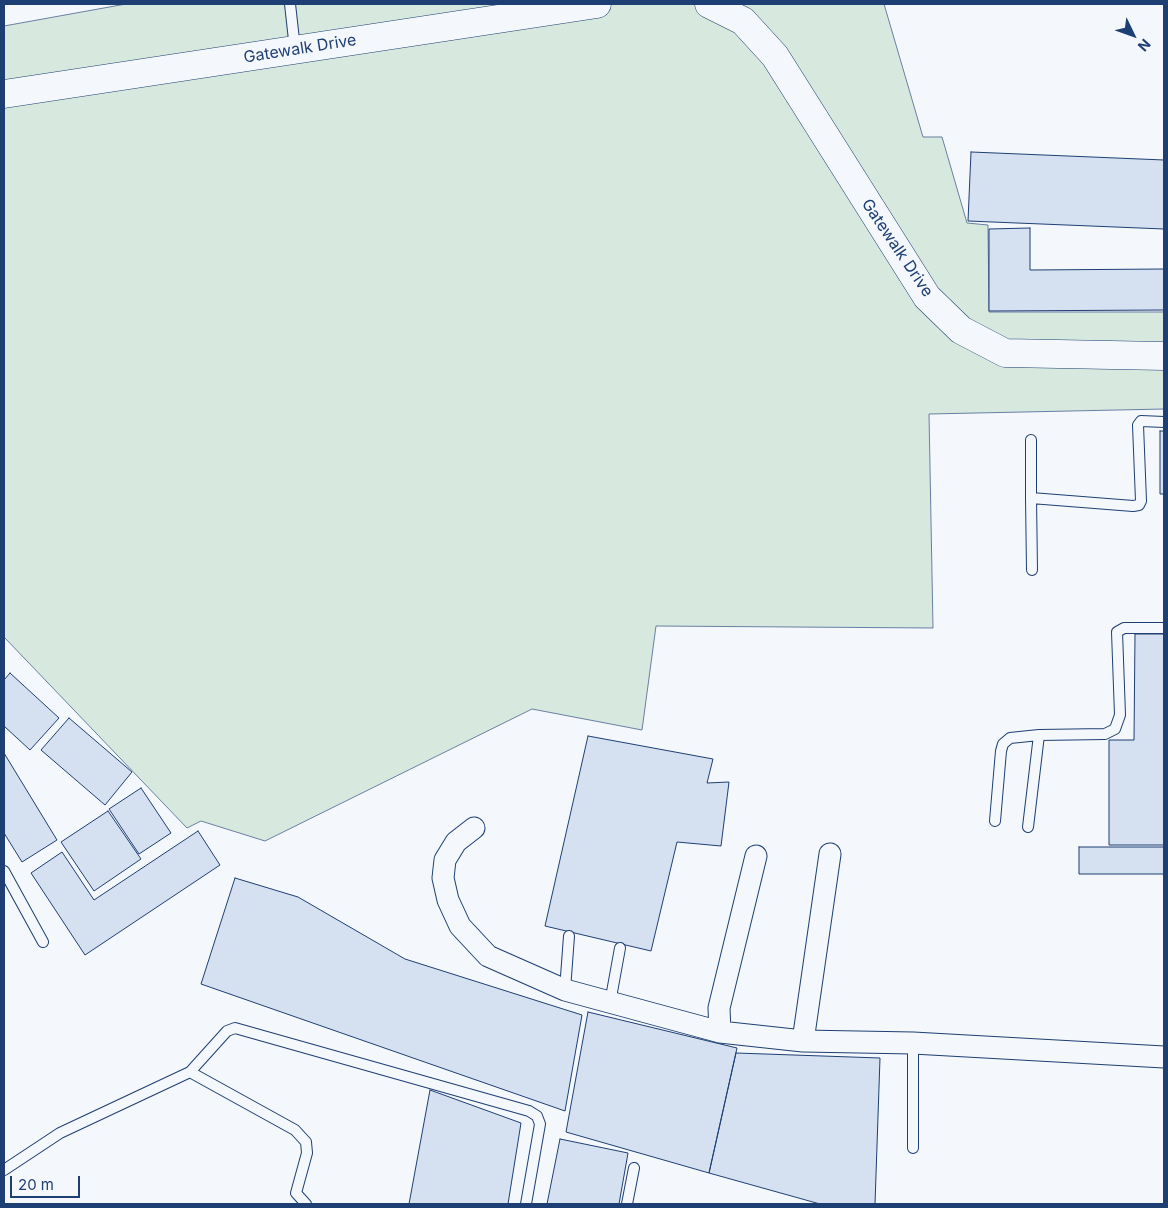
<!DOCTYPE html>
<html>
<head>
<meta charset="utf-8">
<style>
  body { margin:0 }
  #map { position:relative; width:1168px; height:1208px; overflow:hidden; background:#f4f7fb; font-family:Inter,sans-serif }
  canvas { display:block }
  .frame { position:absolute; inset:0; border:5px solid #1d3f73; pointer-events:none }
  .north { position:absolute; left:1108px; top:10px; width:50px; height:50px; -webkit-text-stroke:4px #f4f7fb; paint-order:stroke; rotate:132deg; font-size:14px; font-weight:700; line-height:20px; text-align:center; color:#1d3f73 }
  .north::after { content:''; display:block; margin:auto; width:18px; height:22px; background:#1d3f73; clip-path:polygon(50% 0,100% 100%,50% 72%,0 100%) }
  .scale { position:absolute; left:10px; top:1176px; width:70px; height:22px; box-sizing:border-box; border:2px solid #1d3f73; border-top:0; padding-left:6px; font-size:15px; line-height:18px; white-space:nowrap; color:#1d3f73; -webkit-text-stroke:4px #f4f7fb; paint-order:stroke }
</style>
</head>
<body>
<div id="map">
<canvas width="1168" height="1208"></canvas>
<div class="frame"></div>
<div class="north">N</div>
<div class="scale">20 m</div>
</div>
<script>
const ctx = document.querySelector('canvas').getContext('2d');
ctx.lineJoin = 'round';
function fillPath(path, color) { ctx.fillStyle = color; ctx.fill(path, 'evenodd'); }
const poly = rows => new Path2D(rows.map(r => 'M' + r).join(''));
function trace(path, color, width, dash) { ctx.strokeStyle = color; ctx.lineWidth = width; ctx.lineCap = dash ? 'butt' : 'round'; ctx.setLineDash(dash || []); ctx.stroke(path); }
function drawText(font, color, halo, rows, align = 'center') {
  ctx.font = font + ' Inter,sans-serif'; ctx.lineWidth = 4; ctx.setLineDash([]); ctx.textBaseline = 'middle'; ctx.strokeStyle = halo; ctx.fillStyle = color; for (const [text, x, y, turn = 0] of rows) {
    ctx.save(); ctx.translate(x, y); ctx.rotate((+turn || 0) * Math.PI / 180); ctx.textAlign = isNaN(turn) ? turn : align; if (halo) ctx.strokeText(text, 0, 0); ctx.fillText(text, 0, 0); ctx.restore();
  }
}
const green = poly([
  [126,4,884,4,923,137,942,137,967,223,988,225,989,312,1164,312,1164,409,929,414,933,628,656,626,642,730,532,709,265,841,201,821,187,828,4,637,4,26,126,4]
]);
fillPath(green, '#d7e8df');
trace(green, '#687fa3', 1);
const building = poly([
  [971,152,1164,160,1164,229,968,221,971,152],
  [1030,228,1030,270,1164,269,1164,310,989,311,989,229,1030,228],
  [1160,431,1164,431,1164,494,1160,494,1160,431],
  [1135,634,1164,634,1164,845,1109,845,1109,740,1134,740,1135,634],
  [10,673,59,718,30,750,4,726,4,680,10,673],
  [69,718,132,772,105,805,41,750,69,718],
  [588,736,713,759,707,783,729,782,721,846,677,842,651,951,545,926,588,736],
  [4,753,57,840,22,862,4,833,4,753],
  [141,788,171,833,139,854,109,809,141,788],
  [108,811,141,859,94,891,61,842,108,811],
  [198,831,220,865,85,955,31,873,62,852,94,900,198,831],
  [1079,847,1164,847,1164,874,1079,874,1079,847],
  [235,878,298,897,405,959,582,1015,565,1111,201,984,235,878],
  [588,1012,737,1048,709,1173,566,1132,588,1012],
  [736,1053,880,1058,875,1204,820,1204,709,1173,736,1053],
  [430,1090,521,1123,508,1204,409,1204,430,1090],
  [560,1139,628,1153,619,1204,547,1204,560,1139]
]);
fillPath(building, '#d5e0f0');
trace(building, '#1d3f73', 1);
const lane = poly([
  [290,4,295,49],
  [1031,440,1031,498],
  [1032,570,1031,498,1133,506,1139,505,1141,501,1138,425,1141,421,1164,422],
  [995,821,1001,751,1003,744,1010,738,1039,735],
  [1028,827,1039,735,1105,734,1115,729,1120,715,1117,632,1124,628,1164,628],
  [4,871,43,942],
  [565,990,569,936],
  [610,1003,620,948],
  [190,1072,295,1130,306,1142,307,1153,296,1193,306,1204],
  [913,1148,913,1043],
  [4,1170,60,1133,190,1072,227,1031,235,1028,529,1111,537,1116,540,1124,526,1204],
  [627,1204,634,1168]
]);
const street = poly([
  [474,828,456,842,445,860,443,878,448,900,460,926,488,956,565,990,720,1032,803,1041,913,1043,1164,1057],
  [720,1032,719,1008,756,856],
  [803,1041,830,854]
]);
const secondary = poly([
  [709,4,743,21,775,56,927,297,961,330,1005,353,1164,356],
  [4,94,597,4]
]);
trace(lane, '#1d3f73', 12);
trace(street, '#1d3f73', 23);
trace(secondary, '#1d3f73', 29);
trace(lane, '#f4f7fb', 10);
trace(street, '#f4f7fb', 21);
trace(secondary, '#f4f7fb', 28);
drawText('16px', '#1d3f73', '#f4f7fb', [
  ["Gatewalk Drive",300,49,-9],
  ["Gatewalk Drive",897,248,56]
]);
</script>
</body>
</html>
